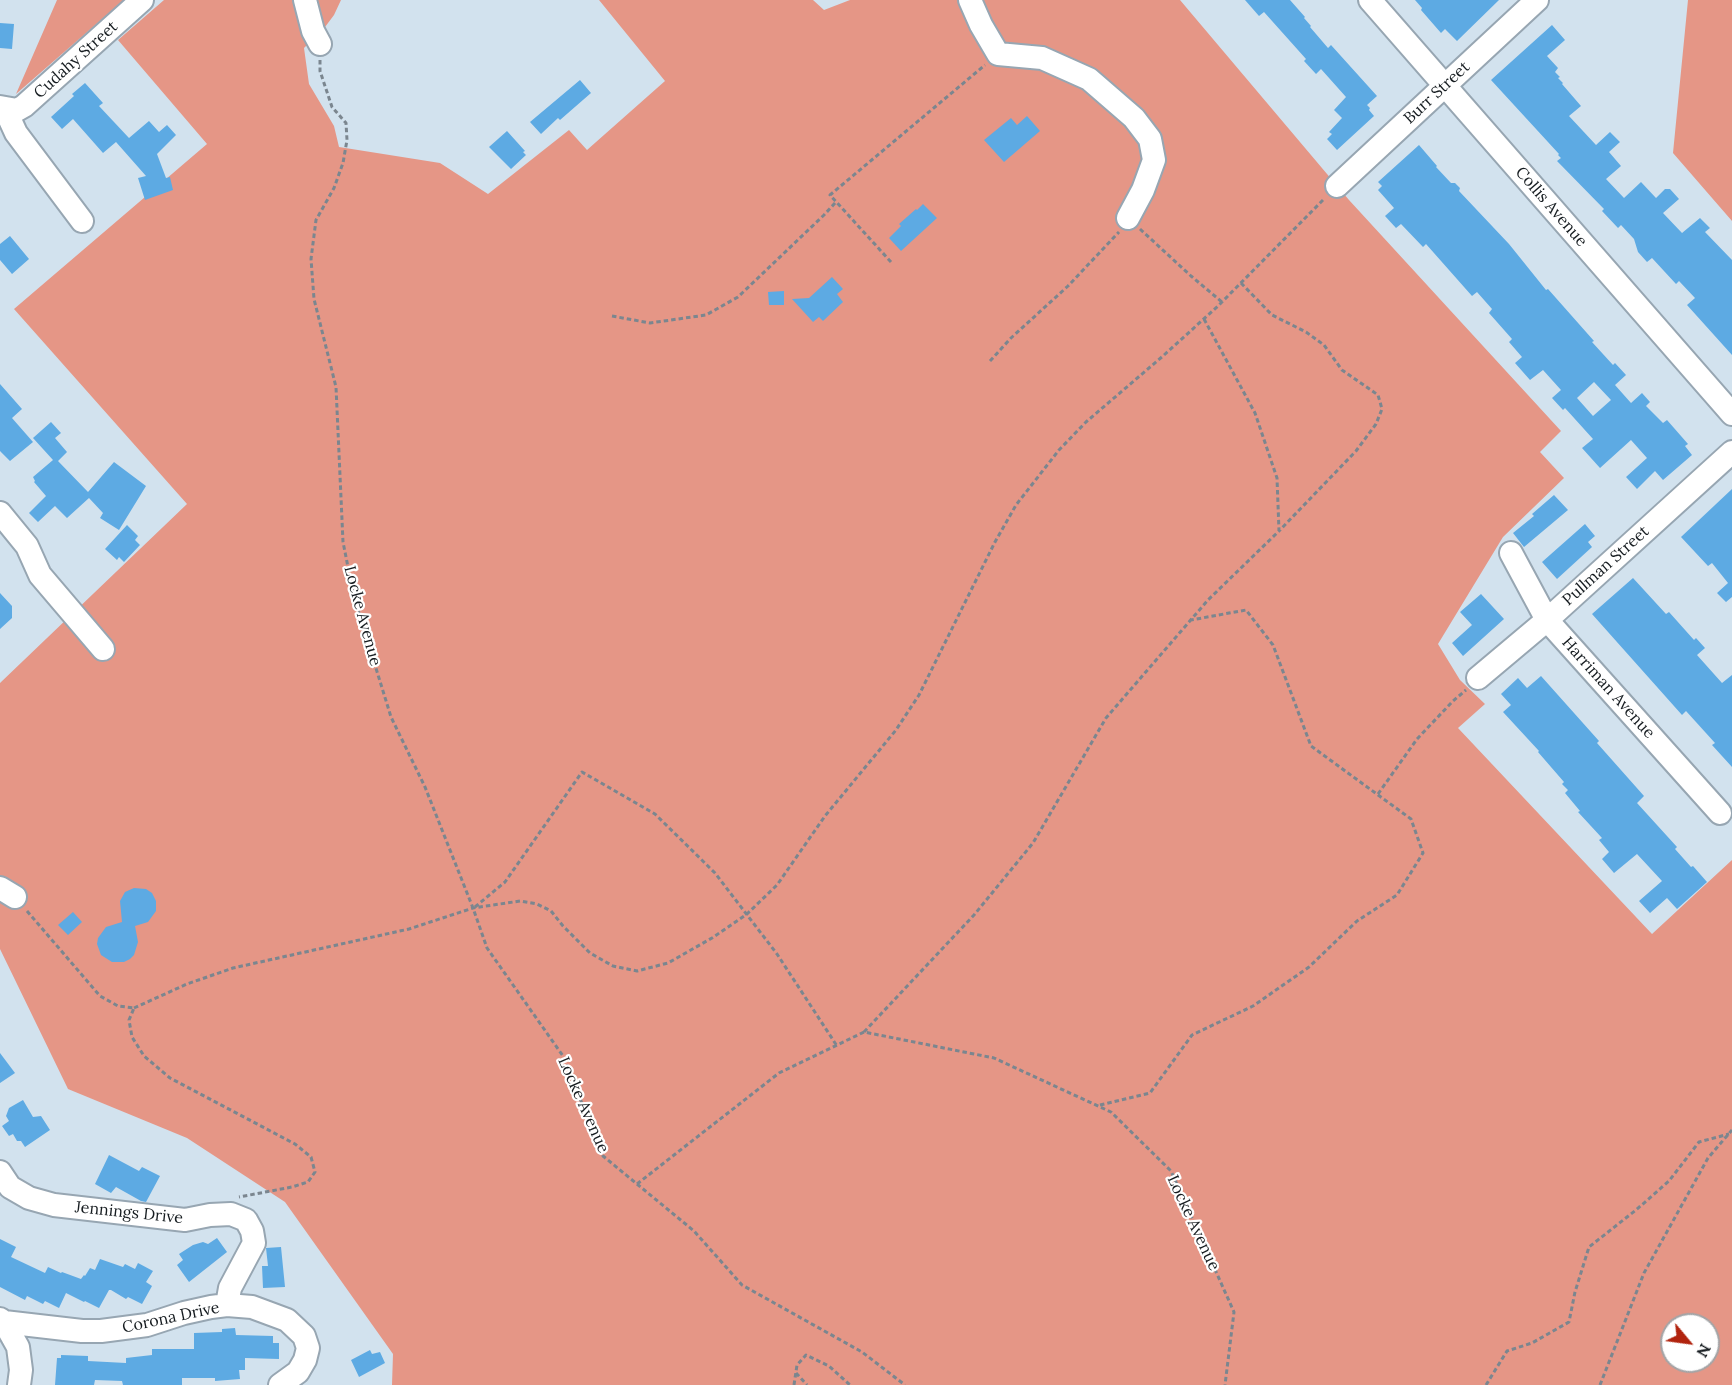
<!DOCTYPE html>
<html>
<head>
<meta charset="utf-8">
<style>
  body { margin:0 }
  #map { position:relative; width:1732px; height:1385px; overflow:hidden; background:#d2e2ee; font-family:Lora,serif }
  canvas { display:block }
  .north { position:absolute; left:1660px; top:1313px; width:60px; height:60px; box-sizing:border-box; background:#fff; border:2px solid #a2a4a6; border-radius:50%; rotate:119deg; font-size:16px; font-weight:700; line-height:24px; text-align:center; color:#161c20 }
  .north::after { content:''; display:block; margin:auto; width:21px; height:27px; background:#b1230e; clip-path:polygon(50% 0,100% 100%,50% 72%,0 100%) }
</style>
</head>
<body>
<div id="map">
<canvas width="1732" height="1385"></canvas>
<div class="north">N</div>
</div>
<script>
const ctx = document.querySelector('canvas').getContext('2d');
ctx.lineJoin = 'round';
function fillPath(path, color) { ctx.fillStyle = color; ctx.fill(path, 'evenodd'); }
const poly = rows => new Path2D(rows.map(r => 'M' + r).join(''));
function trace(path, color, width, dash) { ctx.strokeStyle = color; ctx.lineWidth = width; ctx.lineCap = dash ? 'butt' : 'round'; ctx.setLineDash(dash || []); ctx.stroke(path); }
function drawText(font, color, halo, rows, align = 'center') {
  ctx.font = font + ' Lora,serif'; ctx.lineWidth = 4.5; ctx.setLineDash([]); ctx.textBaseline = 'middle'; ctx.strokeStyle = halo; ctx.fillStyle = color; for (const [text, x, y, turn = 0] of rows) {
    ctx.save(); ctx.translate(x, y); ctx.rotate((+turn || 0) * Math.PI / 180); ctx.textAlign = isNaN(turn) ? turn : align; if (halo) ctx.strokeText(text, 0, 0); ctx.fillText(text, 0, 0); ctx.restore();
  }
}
fillPath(poly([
  [57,0,124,0,16,94],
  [164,0,341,0,334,15,325,27,304,48,309,84,334,126,339,147,440,163,488,194,569,130,587,150,665,81,599,0,813,0,824,10,850,0,1180,0,1349,200,1561,431,1540,452,1564,478,1503,537,1438,644,1460,680,1485,704,1458,728,1652,934,1732,860,1732,1385,392,1385,393,1354,285,1202,187,1138,68,1089,0,949,0,683,187,504,14,309,207,144,118,40],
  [1672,1325,1708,1325,1708,1361,1672,1361],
  [1688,0,1732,0,1732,221,1673,153]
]), '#e59686');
fillPath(poly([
  [1245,0,1290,0,1305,17,1304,18,1311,26,1310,27,1328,48,1331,45,1377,96,1367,105,1370,108,1369,110,1374,116,1337,150,1327,139,1332,134,1329,132,1342,118,1334,110,1346,97,1321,69,1316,74,1304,61,1306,59,1264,12,1259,16],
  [1415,0,1499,0,1457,41,1445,29,1441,33,1421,10,1422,8],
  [0,23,14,24,12,49,0,48],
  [1552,25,1565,40,1547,56,1558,68,1555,72,1560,77,1558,78,1563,83,1562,84,1581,106,1569,116,1596,145,1610,132,1620,142,1609,152,1621,166,1606,179,1624,198,1641,182,1656,198,1665,189,1670,189,1679,199,1663,213,1682,233,1700,218,1710,228,1705,232,1732,260,1732,355,1687,305,1695,298,1679,281,1676,284,1652,258,1647,262,1638,252,1634,239,1621,225,1618,228,1602,211,1604,209,1557,161,1561,158,1558,155,1559,154,1491,80],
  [580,80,591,93,560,120,558,118,541,134,530,122],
  [85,83,103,103,99,106,129,138,149,121,159,132,167,125,176,135,157,154,166,178,170,177,173,190,145,200,138,178,146,176,116,142,103,153,73,119,62,129,51,117,74,96,72,94],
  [1027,116,1040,131,1004,162,984,140,1011,118,1017,125],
  [507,131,525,151,523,152,526,155,511,169,489,147],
  [1419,145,1437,166,1436,167,1451,183,1455,183,1460,188,1459,191,1509,244,1546,290,1548,289,1594,341,1592,342,1613,365,1615,363,1626,375,1615,385,1631,403,1642,393,1650,402,1646,406,1663,423,1667,420,1688,444,1685,446,1692,455,1663,480,1655,471,1637,489,1626,477,1647,458,1631,440,1600,468,1582,448,1593,439,1565,408,1563,410,1552,398,1561,390,1543,370,1530,380,1515,363,1522,357,1509,342,1512,339,1489,313,1492,309,1477,292,1472,296,1426,244,1423,247,1401,224,1396,228,1385,216,1394,208,1378,190,1382,186,1378,182],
  [1594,382,1611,400,1593,416,1577,398],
  [923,204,937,218,901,251,889,238,901,226,899,224,916,209,917,210],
  [10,236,29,259,12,274,0,260,0,244],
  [832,277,843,289,837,294,843,302,823,321,819,317,813,322,792,299,809,298],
  [784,291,784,305,769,305,768,292],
  [0,384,22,409,12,418,33,442,10,461,0,451],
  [51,422,61,433,55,438,67,452,58,461,88,492,114,462,146,486,119,530,100,518,103,513,89,498,67,518,55,506,38,522,29,513,46,496,34,482,35,481,33,477,53,460,33,438],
  [1732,489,1732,597,1726,602,1717,593,1728,583,1712,563,1708,566,1681,537],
  [1554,495,1568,510,1524,547,1513,533,1534,516,1532,514],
  [1585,524,1595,536,1588,542,1592,547,1557,579,1542,562],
  [127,525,138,536,135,540,140,545,124,562,119,557,117,560,105,549],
  [1633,578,1666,614,1669,612,1694,640,1696,638,1705,648,1697,655,1722,683,1732,675,1732,767,1712,745,1715,743,1686,711,1682,715,1592,614],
  [0,593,12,606,12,618,0,629],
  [1481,594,1504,619,1463,656,1452,643,1472,625,1460,612],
  [1541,676,1599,741,1597,743,1644,796,1637,803,1677,847,1675,849,1691,867,1693,866,1707,882,1677,909,1667,898,1650,913,1639,901,1662,881,1637,854,1614,873,1602,859,1609,852,1599,840,1602,838,1578,812,1580,811,1565,793,1568,790,1562,784,1564,782,1538,752,1539,751,1503,712,1511,705,1501,694,1518,678,1527,688],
  [134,888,146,889,152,893,156,901,156,911,148,922,135,926,138,942,134,955,130,959,124,962,112,962,101,955,97,944,98,938,106,927,122,922,120,901,125,892],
  [73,912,82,922,68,935,58,925],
  [0,1053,15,1073,0,1083],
  [23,1100,33,1117,41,1116,50,1130,25,1147,21,1141,17,1141,13,1134,9,1136,2,1126,9,1121,6,1116,9,1108],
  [109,1155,139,1171,142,1167,160,1176,146,1202,141,1201,116,1187,111,1193,95,1184],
  [217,1238,227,1252,189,1282,177,1265,183,1260,179,1254,193,1245,203,1242,208,1244],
  [0,1239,16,1247,11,1257,45,1273,48,1267,61,1273,62,1272,81,1279,84,1275,85,1276,90,1268,95,1270,100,1259,123,1267,125,1264,135,1269,138,1263,153,1271,146,1282,152,1286,142,1304,128,1297,126,1299,111,1290,109,1290,99,1308,85,1301,84,1302,66,1293,59,1308,45,1301,43,1304,27,1296,25,1300,0,1287],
  [281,1247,285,1287,263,1288,262,1266,268,1266,266,1248],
  [235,1328,236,1335,273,1336,273,1343,279,1343,279,1359,245,1358,245,1370,239,1370,240,1379,215,1381,215,1378,182,1378,182,1385,123,1385,122,1381,95,1380,94,1385,55,1385,57,1358,61,1358,61,1355,88,1356,88,1361,126,1363,126,1358,152,1355,152,1349,194,1349,194,1333,222,1332,222,1329],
  [370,1350,372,1354,380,1352,385,1363,359,1377,351,1360]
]), '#5daae3');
const minor = poly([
  [305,0,313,31,320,44],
  [970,0,981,25,998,54,1042,58,1089,79,1134,118,1150,139,1154,160,1143,190,1128,218],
  [1370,0,1732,414],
  [0,107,17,110,24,106,142,0],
  [5,109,16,133,82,221],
  [1337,186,1537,0],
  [0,513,27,546,40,575,103,649],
  [1511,553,1547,620,1720,813],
  [1478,678,1547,620,1732,452],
  [0,888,15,897],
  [0,1172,10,1187,29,1198,54,1205,185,1220,210,1215,231,1214,246,1220,252,1231,254,1243,230,1288,227,1305],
  [0,1319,4,1322,18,1347,21,1370,19,1385],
  [4,1322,82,1331,101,1331,147,1325,184,1313,211,1307,227,1305,252,1307,287,1320,304,1336,308,1348,305,1360,298,1372,280,1385]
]);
trace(minor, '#97a6b2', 26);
trace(poly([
  [320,60,320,71,332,107,346,123,347,140,343,163,334,188,316,220,311,259,314,299,336,387,343,542,354,597,391,717,425,787,473,908,487,948,563,1056,603,1156,694,1231,742,1285,862,1352,905,1385],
  [1140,229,1191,276,1222,302],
  [891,262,830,195,985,65],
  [1241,283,1272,315,1306,332,1324,345,1342,370,1378,395,1382,409,1376,424,1356,451,1279,531],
  [612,316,650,323,706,315,738,297,824,215,836,202],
  [990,361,1011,338,1068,286,1119,232],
  [1378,794,1417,739,1453,701,1466,690],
  [475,907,505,882,582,772,655,814,715,873,777,954,837,1046],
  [27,911,100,996,118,1006,134,1008,129,1020,132,1037,144,1056,170,1078,295,1144,311,1157,315,1172,308,1182,292,1187,239,1197],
  [134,1008,187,984,233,968,409,929,473,908,520,901,537,904,551,911,563,926,590,953,613,966,637,971,668,963,712,938,747,914,777,885,825,816,896,730,919,695,995,542,1016,505,1059,450,1086,422,1163,356,1218,306,1325,198],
  [864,1032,974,915,1033,843,1106,718,1208,600,1279,531,1277,478,1255,413,1204,319],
  [1100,1105,1150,1093,1192,1035,1253,1006,1309,967,1357,921,1397,895,1423,853,1411,819,1311,746,1273,645,1246,610,1191,620],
  [637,1184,779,1073,864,1032,994,1058,1111,1112,1171,1171,1234,1312,1225,1385],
  [796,1373,807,1385],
  [794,1385,797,1365,806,1355,829,1366,850,1385],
  [1486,1385,1507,1351,1532,1343,1569,1322,1575,1292,1589,1247,1636,1210,1669,1181,1699,1142,1729,1134],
  [1600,1385,1644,1273,1708,1158,1732,1130]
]), '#7b868f', 3, [4.5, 3]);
trace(minor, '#fff', 22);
drawText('16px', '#161c20', '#fff', [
  ["Cudahy Street",76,60,-42],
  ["Burr Street",1437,93,-43],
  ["Collis Avenue",1551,207,49],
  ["Pullman Street",1606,566,-42],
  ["Locke Avenue",362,616,75],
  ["Harriman Avenue",1608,688,48],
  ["Locke Avenue",583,1105,66],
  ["Jennings Drive",129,1213,6],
  ["Locke Avenue",1193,1223,65],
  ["Corona Drive",171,1318,-12]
]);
</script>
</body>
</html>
